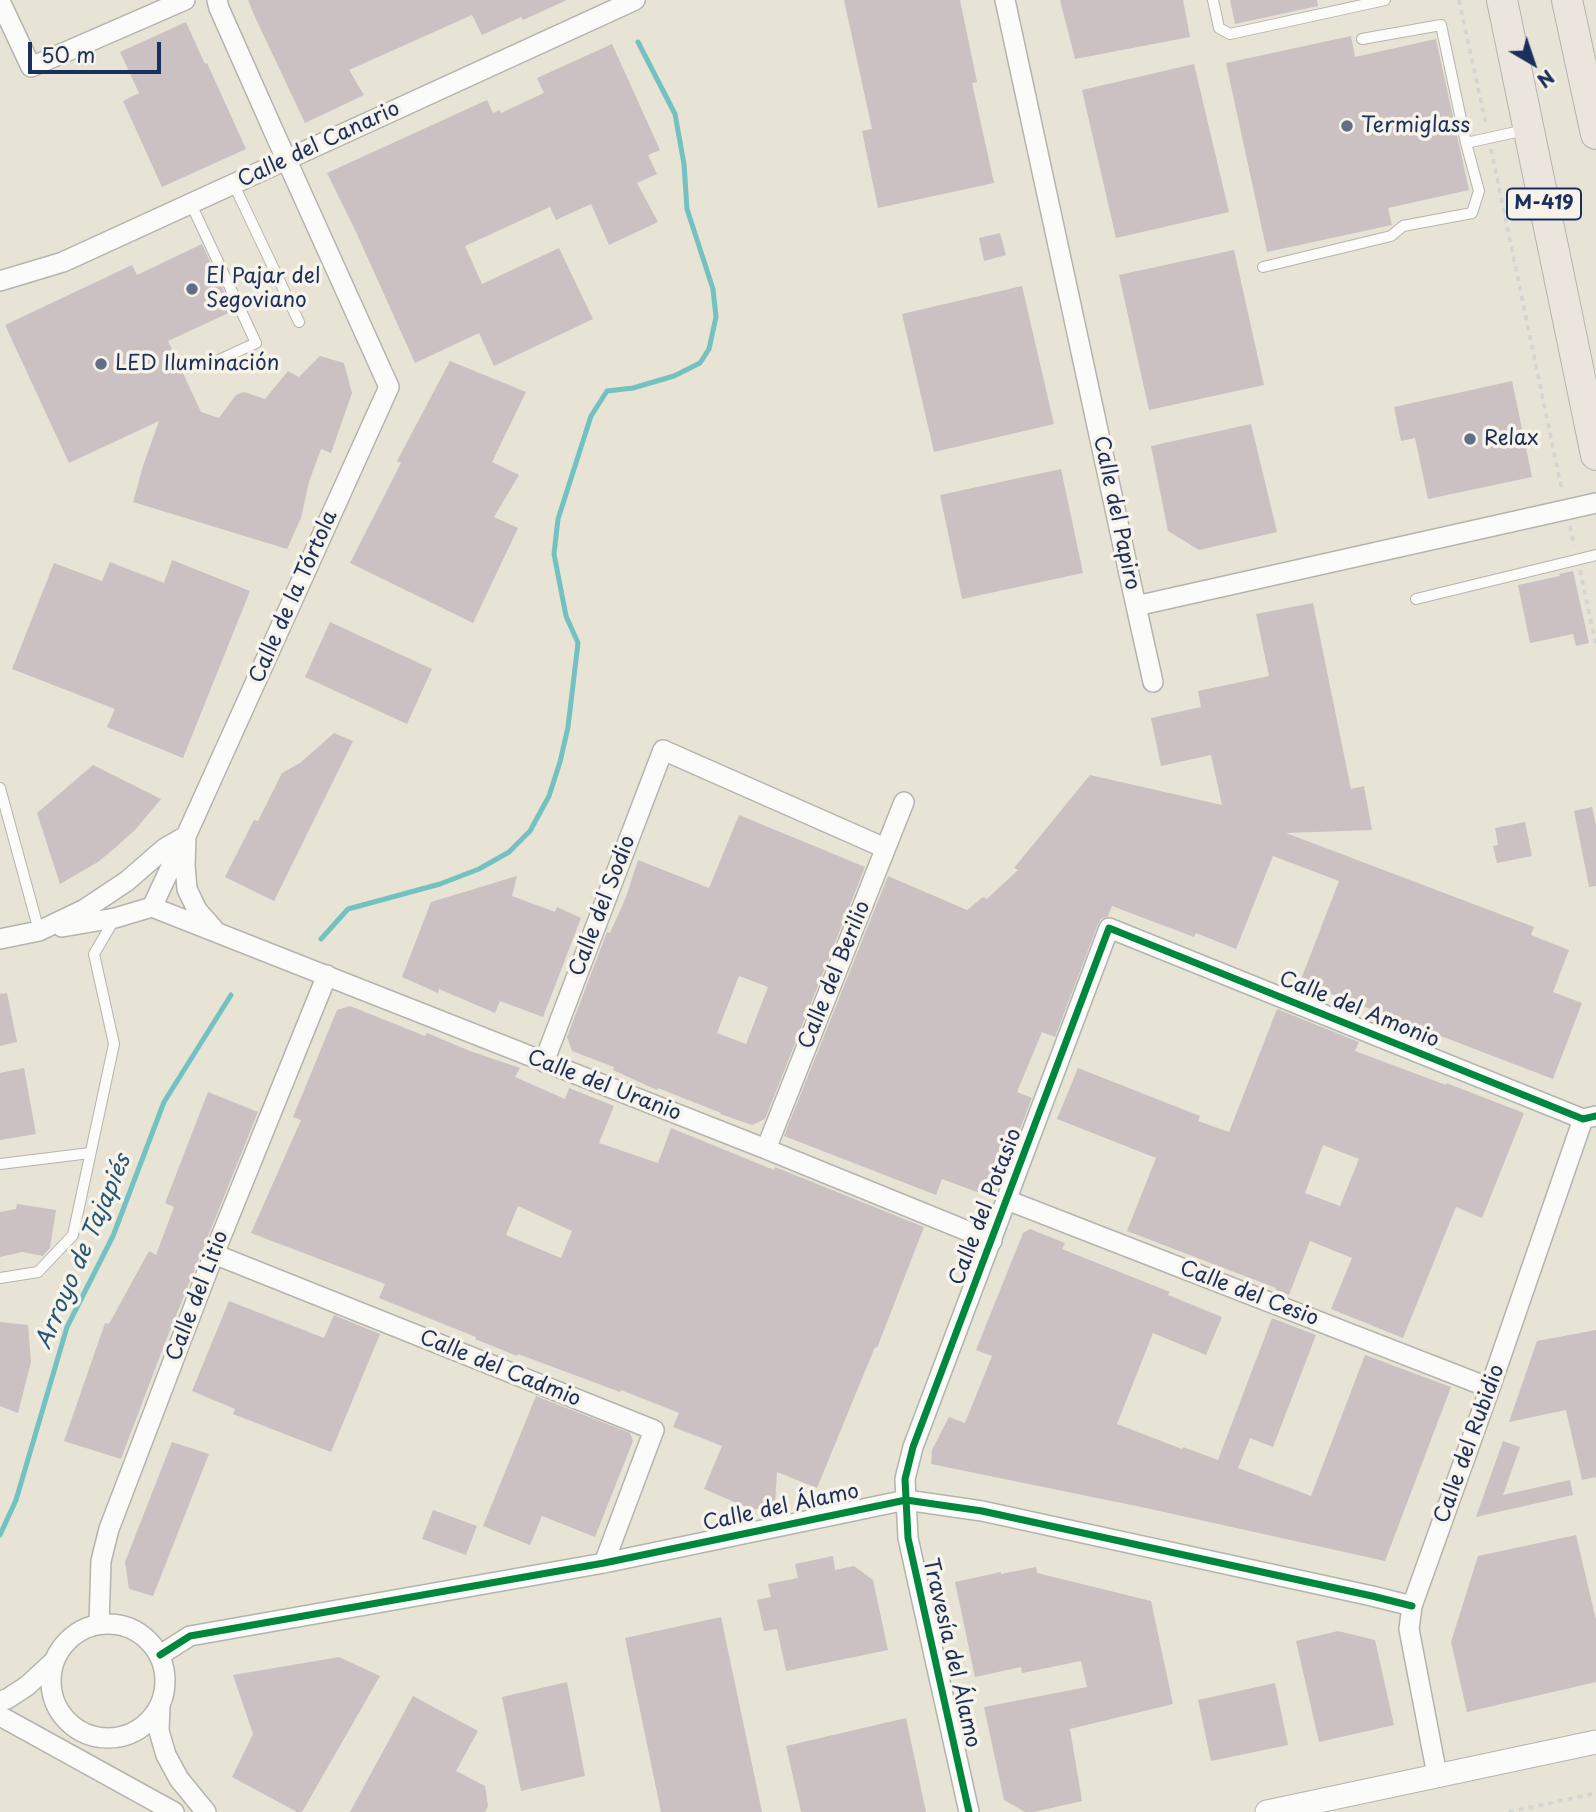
<!DOCTYPE html>
<html>
<head>
<meta charset="utf-8">
<style>
  body { margin:0 }
  #map { position:relative; width:1596px; height:1812px; overflow:hidden; background:#e7e3d5; font-family:"Playpen Sans",sans-serif }
  canvas { display:block }
  .north { position:absolute; left:1498px; top:28px; width:70px; height:70px; -webkit-text-stroke:5px #f7f3e8; paint-order:stroke; rotate:141deg; font-size:19px; font-weight:700; line-height:28px; text-align:center; color:#1b2f5e }
  .north::after { content:''; display:block; margin:auto; width:24px; height:32px; background:#1b2f5e; clip-path:polygon(50% 0,100% 100%,50% 72%,0 100%) }
  .scale { position:absolute; left:28px; top:42px; width:133px; height:32px; box-sizing:border-box; border:4px solid #1b2f5e; border-top:0; padding-left:9px; font-size:21px; line-height:24px; white-space:nowrap; color:#1b2f5e; -webkit-text-stroke:5px #f7f3e8; paint-order:stroke }
</style>
</head>
<body>
<div id="map">
<canvas width="1596" height="1812"></canvas>
<div class="north">N</div>
<div class="scale">50 m</div>
</div>
<script>
const ctx = document.querySelector('canvas').getContext('2d');
ctx.lineJoin = 'round';
const poly = rows => new Path2D(rows.map(r => 'M' + r).join(''));
function trace(path, color, width, dash) { ctx.strokeStyle = color; ctx.lineWidth = width; ctx.lineCap = dash ? 'butt' : 'round'; ctx.setLineDash(dash || []); ctx.stroke(path); }
function fillPath(path, color) { ctx.fillStyle = color; ctx.fill(path, 'evenodd'); }
function drawText(font, color, halo, rows, align = 'center') {
  ctx.font = font + ' "Playpen Sans",sans-serif'; ctx.lineWidth = 7; ctx.setLineDash([]); ctx.textBaseline = 'middle'; ctx.strokeStyle = halo; ctx.fillStyle = color; for (const [text, x, y, turn = 0] of rows) {
    ctx.save(); ctx.translate(x, y); ctx.rotate((+turn || 0) * Math.PI / 180); ctx.textAlign = isNaN(turn) ? turn : align; if (halo) ctx.strokeText(text, 0, 0); ctx.fillText(text, 0, 0); ctx.restore();
  }
}
trace(poly([
  [321,939,348,909,440,884,479,869,509,852,530,831,549,796,560,762,568,727,578,643,566,616,554,554,558,519,591,416,607,391,633,388,674,376,700,363,709,349,716,317,713,289,687,209,684,164,675,114,638,42],
  [0,1535,16,1500,67,1327,113,1236,164,1102,231,995]
]), '#73c1c1', 5);
fillPath(poly([
  [248,0,567,0,523,20,521,17,482,35,472,15,349,70,364,95,305,123,254,15],
  [844,0,960,0,977,82,972,83,994,183,878,208,862,131,872,129],
  [1060,0,1183,0,1190,37,1075,59],
  [1230,0,1317,0,1318,6,1235,24],
  [186,22,205,64,207,63,246,149,162,187,123,101,139,93,120,52],
  [1351,36,1355,57,1436,39,1469,190,1388,208,1392,225,1267,252,1226,63],
  [612,44,660,150,648,155,657,174,637,183,658,222,609,245,591,204,556,220,550,207,465,246,482,284,559,248,593,319,494,366,479,333,415,363,356,232,327,173,487,100,493,113,500,110,501,113,544,93,537,78],
  [1194,64,1229,212,1116,238,1082,90],
  [1000,233,1006,255,984,261,979,238],
  [202,244,233,311,168,341,201,412,219,418,236,395,244,392,265,399,288,371,299,377,320,356,344,363,352,393,331,453,321,449,309,482,301,518,287,549,133,502,143,466,159,421,69,463,5,325,132,265,137,275],
  [1234,250,1264,385,1149,410,1119,275],
  [1022,286,1054,424,934,452,902,314],
  [450,361,526,392,492,462,519,475,494,517,518,528,473,623,350,563,401,463,397,461],
  [1512,381,1532,477,1428,499,1415,438,1401,441,1394,407],
  [1251,424,1277,532,1199,550,1168,531,1151,446],
  [1061,469,1083,573,962,599,940,495],
  [172,560,250,591,183,758,107,727,115,709,12,669,54,563,102,581,110,562,164,583],
  [1573,571,1589,643,1576,646,1573,634,1530,643,1518,585,1560,576,1559,574],
  [1313,603,1351,789,1364,786,1372,830,1286,833,1534,927,1531,935,1569,950,1553,992,1582,1003,1553,1079,1300,982,1339,881,1273,856,1236,949,1196,933,1194,937,1112,906,1108,916,1101,919,1098,924,1055,1037,1042,1032,1017,1092,1032,1098,993,1198,942,1179,936,1195,784,1136,888,876,967,910,983,897,987,899,1018,870,1014,868,1090,775,1222,805,1211,755,1161,766,1151,718,1201,707,1198,691,1269,676,1256,614],
  [330,622,432,669,407,724,305,677],
  [334,733,353,741,274,901,225,877,254,820,258,821,282,773,300,763],
  [93,765,161,799,135,830,116,847,98,862,60,884,37,813],
  [1592,807,1596,825,1596,886,1589,887,1574,811],
  [739,815,865,867,765,1119,752,1125,720,1114,721,1113,658,1088,657,1090,613,1070,614,1067,572,1051,567,1037,607,932,610,933,626,897,638,860,709,888],
  [739,976,768,987,746,1044,717,1033],
  [1525,822,1532,856,1497,863,1493,846,1498,845,1495,828],
  [517,876,512,896,555,912,557,907,581,918,543,1017,500,1001,495,1013,439,989,438,993,402,977,431,902],
  [7,993,17,1042,0,1046,0,994],
  [350,1006,425,1036,427,1033,470,1051,520,1068,515,1077,565,1099,569,1088,614,1106,599,1143,658,1163,671,1128,774,1170,775,1167,924,1227,877,1348,875,1347,817,1488,777,1472,775,1505,753,1510,704,1489,722,1446,673,1427,679,1413,621,1390,620,1392,518,1354,517,1356,475,1339,476,1337,379,1298,385,1284,251,1233,301,1120,293,1117,337,1010],
  [518,1206,572,1231,561,1258,506,1235],
  [1277,1009,1359,1042,1355,1051,1446,1085,1446,1083,1524,1113,1482,1218,1456,1207,1403,1338,1331,1309,1352,1258,1310,1241,1289,1295,1276,1290,1276,1288,1127,1231,1156,1158,1057,1119,1078,1068,1200,1116,1198,1121,1229,1132],
  [1323,1145,1359,1159,1340,1206,1305,1193],
  [24,1068,36,1134,0,1140,0,1073],
  [208,1092,258,1112,163,1348,121,1459,64,1441,105,1323,109,1324,149,1251,156,1255,174,1207,165,1203],
  [17,1204,56,1210,50,1248,43,1256,22,1252,0,1257,0,1212,16,1209],
  [1030,1229,1065,1243,1062,1249,1170,1292,1168,1295,1222,1317,1206,1355,1153,1333,1117,1424,1182,1449,1183,1447,1218,1460,1272,1318,1316,1335,1273,1447,1250,1438,1238,1468,1311,1496,1365,1355,1451,1387,1385,1561,1146,1508,931,1464,932,1450,949,1417,965,1423,992,1356,976,1350,1023,1233],
  [229,1301,324,1338,334,1315,380,1334,331,1452,233,1414,235,1409,192,1391],
  [0,1322,28,1325,31,1362,18,1413,0,1406],
  [1596,1330,1596,1477,1582,1480,1566,1410,1509,1422,1537,1341],
  [536,1396,630,1433,633,1441,595,1537,542,1516,530,1545,483,1526],
  [1503,1441,1520,1447,1503,1495,1570,1480,1573,1495,1476,1517],
  [172,1442,209,1454,153,1596,129,1589,125,1562],
  [433,1510,477,1526,466,1555,422,1539],
  [1576,1535,1596,1620,1596,1682,1467,1712,1451,1642,1478,1556],
  [833,1556,835,1570,854,1566,873,1580,888,1650,786,1671,777,1629,764,1631,757,1600,771,1597,768,1584,798,1578,795,1564],
  [1036,1567,1037,1573,1151,1601,1173,1704,1070,1729,1082,1801,1034,1812,1025,1812,1004,1800,984,1707,1087,1687,1081,1661,1022,1673,1021,1667,975,1677,955,1582,1001,1572,1001,1574],
  [721,1617,762,1812,661,1812,625,1638],
  [1338,1631,1375,1640,1394,1725,1319,1742,1296,1641],
  [339,1657,380,1676,302,1812,297,1812,232,1777,253,1734,233,1675],
  [567,1682,585,1776,521,1791,502,1697],
  [1275,1683,1288,1745,1211,1761,1198,1700],
  [413,1696,478,1731,456,1771,485,1786,488,1806,485,1812,350,1812],
  [906,1718,926,1812,801,1812,786,1746]
]), '#cbc1c2');
const service = poly([
  [1213,0,1219,28,1230,34,1385,0],
  [1362,39,1441,25,1466,143,1525,130],
  [234,185,299,322],
  [191,204,256,343,208,365],
  [1263,267,1391,236,1403,226,1472,213,1479,191,1466,143],
  [1416,599,1596,555],
  [0,788,39,931],
  [0,1164,90,1153],
  [0,1278,38,1272,73,1235,114,1044,94,954,115,918]
]);
const minor = poly([
  [1005,0,1136,606,1596,503],
  [0,1,31,67,185,0],
  [0,281,63,262,635,0],
  [1136,606,1153,682],
  [186,836,185,865,187,889,197,910,213,928],
  [152,907,182,843],
  [62,927,115,918,152,907,766,1149,992,1241],
  [0,939,39,931,85,909,127,881,165,848,186,836,389,387,274,132,219,8,217,0],
  [544,1062,663,750,885,848],
  [766,1149,904,802],
  [1007,1200,1490,1388],
  [214,1254,654,1430,604,1563],
  [99,1624,101,1561,109,1529,214,1254,327,975],
  '51 1681a57 57 0 1 1 114 0a57 57 0 1 1-114 0Z',
  [160,1655,190,1636,604,1563,906,1500,982,1511,1372,1596,1412,1606],
  [0,1701,7,1699,27,1686,53,1662],
  [160,1705,159,1731,166,1755,179,1779,206,1812],
  [0,1716,174,1812],
  [1437,1775,1409,1629,1412,1606,1490,1388,1583,1119],
  [969,1812,908,1538,905,1479,913,1447,1109,928,1583,1119,1596,1116]
]);
const tertiary = poly([
  [1267,1812,1596,1742]
]);
const primary = poly([
  [1502,0,1596,455],
  [1567,0,1596,134]
]);
trace(service, '#b4b4af', 12);
trace(minor, '#b4b4af', 22);
trace(tertiary, '#b4b4af', 25);
trace(primary, '#b4b4af', 32);
trace(poly([
  [1459,0,1486,125],
  [1491,149,1562,491],
  [1570,526,1574,546],
  [1580,570,1596,645],
  [1509,1812,1596,1793]
]), '#d3d4d3', 3.5, [5, 5]);
trace(service, '#fbfbf9', 10);
trace(minor, '#fbfbf9', 19);
trace(tertiary, '#fbfbf9', 23);
trace(primary, '#ece5dd', 30);
trace(poly([
  [160,1655,190,1636,604,1563,906,1500,982,1511,1372,1596,1412,1606],
  [969,1812,908,1538,905,1479,913,1447,1109,928,1583,1119,1596,1116]
]), '#00873e', 7);
for (const [x, y, r, color] of [
  [1347,126,7,"#626e88"],
  [192,289,7,"#626e88"],
  [101,364,7,"#626e88"],
  [1470,439,7,"#626e88"]
]) { const dot = new Path2D(); dot.arc(x, y, r, 0, 2 * Math.PI); ctx.fillStyle = color; ctx.fill(dot); trace(dot, '#f7f3e8', 2.5); }
for (const [x, y, w] of [
  [1544,204,74]
]) { const box = new Path2D(); box.roundRect(x - w / 2, y - 15.5, w, 31, 5); ctx.fillStyle = '#f7f3e8'; ctx.fill(box); trace(box, '#1b2f5e', 2); }
drawText('bold 19px', '#1b2f5e', null, [
  ["M-419",1544,204]
]);
drawText('21px', '#1b2f5e', '#f7f3e8', [
  ["Termiglass",1361,126],
  ["El Pajar del",206,277],
  ["Segoviano",206,301],
  ["LED Iluminación",115,364],
  ["Relax",1484,439]
], 'left');
drawText('21px', '#1b2f5e', '#f7f3e8', [
  ["Calle del Canario",319,145,-25],
  ["Calle del Papiro",1116,513,78],
  ["Calle de la Tórtola",294,597,-66],
  ["Calle del Sodio",603,906,-69],
  ["Calle del Berilio",835,975,-68],
  ["Calle del Amonio",1359,1010,22],
  ["Calle del Uranio",604,1086,21],
  ["Calle del Potasio",986,1207,-69],
  ["Calle del Cesio",1249,1294,21],
  ["Calle del Litio",198,1296,-69],
  ["Calle del Cadmio",500,1369,22],
  ["Calle del Rubidio",1470,1444,-70],
  ["Calle del Álamo",781,1508,-12],
  ["Travesía del Álamo",951,1653,77]
]);
drawText('italic 23px', '#265679', '#f7f3e8', [
  ["Arroyo de Tajapiés",84,1252,-67]
]);
</script>
</body>
</html>
